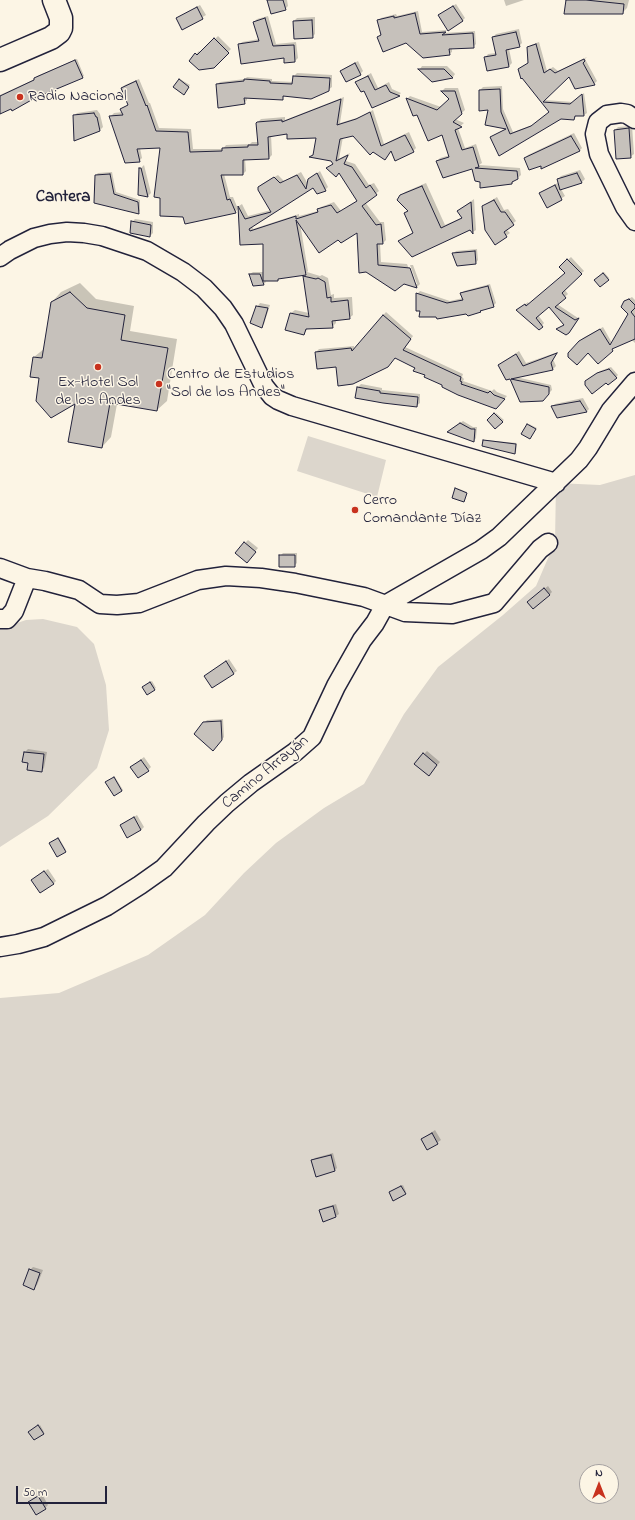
<!DOCTYPE html>
<html>
<head>
<meta charset="utf-8">
<style>
  body { margin:0 }
  #map { position:relative; width:635px; height:1520px; overflow:hidden; background:#fcf5e5; font-family:"Indie Flower",sans-serif }
  canvas { display:block }
  .north { position:absolute; left:579px; top:1464px; width:40px; height:40px; box-sizing:border-box; background:#fcf5e5; border:1px solid #a5a1a1; border-radius:50%; rotate:0deg; font-size:11px; font-weight:700; line-height:16px; text-align:center; color:#22223b }
  .north::after { content:''; display:block; margin:auto; width:14px; height:18px; background:#c8321e; clip-path:polygon(50% 0,100% 100%,50% 72%,0 100%) }
  .scale { position:absolute; left:16px; top:1486px; width:91px; height:18px; box-sizing:border-box; border:2px solid #22223b; border-top:0; padding-left:5px; font-size:12px; line-height:14px; white-space:nowrap; color:#22223b; -webkit-text-stroke:3px #fcf5e5; paint-order:stroke }
</style>
</head>
<body>
<div id="map">
<canvas width="635" height="1520"></canvas>
<div class="north">N</div>
<div class="scale">50 m</div>
</div>
<script>
const ctx = document.querySelector('canvas').getContext('2d');
ctx.lineJoin = 'round';
function fillPath(path, color) { ctx.fillStyle = color; ctx.fill(path, 'evenodd'); }
const poly = rows => new Path2D(rows.map(r => 'M' + r).join(''));
function trace(path, color, width, dash) { ctx.strokeStyle = color; ctx.lineWidth = width; ctx.lineCap = dash ? 'butt' : 'round'; ctx.setLineDash(dash || []); ctx.stroke(path); }
function drawText(font, color, halo, rows, align = 'center') {
  ctx.font = font + ' "Indie Flower",sans-serif'; ctx.lineWidth = 3; ctx.setLineDash([]); ctx.textBaseline = 'middle'; ctx.strokeStyle = halo; ctx.fillStyle = color; for (const [text, x, y, turn = 0] of rows) {
    ctx.save(); ctx.translate(x, y); ctx.rotate((+turn || 0) * Math.PI / 180); ctx.textAlign = isNaN(turn) ? turn : align; if (halo) ctx.strokeText(text, 0, 0); ctx.fillText(text, 0, 0); ctx.restore();
  }
}
fillPath(poly([
  [308,436,386,460,377,497,297,471],
  [635,475,635,1520,0,1520,0,998,59,993,148,955,205,915,244,873,276,843,324,808,364,784,404,714,438,667,503,615,536,586,555,542,556,483,600,485],
  [587,1472,611,1472,611,1496,587,1496],
  [43,619,77,627,94,644,106,685,109,730,97,768,48,816,0,847,0,629,26,620]
]), '#dcd6cc');
fillPath(poly([
  [268,0,287,0,288,6,285,9],
  [504,0,524,0,506,6],
  [567,0,629,0,627,8,622,13],
  [456,4,465,18,462,21,443,12],
  [200,5,206,15,183,29,177,18],
  [418,11,422,32,447,30,444,33,475,31,476,44,473,47,452,48,452,52,449,54,406,41,378,37,381,34,379,21,381,18,396,14,397,16],
  [268,16,276,44,296,42,298,58,295,61,285,57,239,45,242,42,259,39,254,22,257,19],
  [315,17,315,34,312,37,294,21,297,18],
  [519,29,522,43,519,46,509,49,512,63,509,66,485,58,488,54,496,53,493,37,496,34],
  [218,36,231,49,213,67,199,69,196,54,199,51,201,53],
  [539,42,547,71,553,67,558,71,587,57,585,59,597,81,594,84,569,75,544,100,573,102,584,93,587,113,584,115,576,116,573,119,561,118,500,154,491,138,507,128,489,109,480,90,483,87,502,86,503,109,513,132,535,124,550,112,523,77,522,67,529,62,528,48,531,45],
  [77,59,84,76,82,77,0,113,0,95,35,79,37,76],
  [358,61,363,71,360,74,342,71,345,68],
  [422,66,447,66,455,74,453,77,432,81,420,69],
  [297,73,332,75,332,87,328,90,285,95,282,99,247,97,247,100,244,103,217,85,220,82,245,79,247,77,272,79,272,81,294,82,294,76],
  [371,73,378,88,389,82,392,89,401,93,399,95,373,107,365,89,357,82],
  [139,79,149,103,150,103,159,128,191,129,193,149,223,149,226,145,250,144,252,142,259,142,257,123,261,119,285,117,285,120,344,97,340,123,360,117,373,110,384,144,409,132,416,148,413,151,391,150,385,158,354,135,343,137,339,159,350,153,346,161,355,164,369,185,374,183,379,191,365,202,380,222,384,222,386,240,383,243,380,243,381,262,407,264,415,284,417,284,410,265,413,265,420,284,417,287,366,271,358,232,338,239,300,223,308,271,307,272,320,276,322,275,328,278,331,295,334,294,334,298,352,297,353,315,349,318,336,319,336,323,332,327,308,328,304,334,287,330,291,313,295,310,309,313,304,276,307,273,280,278,278,280,265,280,266,282,264,284,250,274,253,272,264,272,264,243,241,244,239,206,242,204,248,216,271,210,259,187,262,184,278,175,284,181,301,172,308,184,309,179,320,171,328,187,325,190,317,193,314,187,252,226,253,229,299,214,299,216,318,211,321,207,334,202,341,211,358,201,340,173,336,176,327,168,334,163,332,160,311,156,314,154,317,136,288,132,271,135,272,155,269,158,245,159,246,171,243,174,224,174,230,197,233,197,238,209,235,212,162,147,140,148,142,158,139,161,111,116,114,113,123,112,121,109,129,104,122,88,125,85],
  [180,79,190,85,185,92,179,80],
  [445,88,458,88,465,110,455,119,464,123,458,128,465,148,476,144,482,163,479,165,520,168,521,175,512,183,481,181,472,168,437,161,440,158,450,155,442,134,417,114,407,99,410,96,441,107,450,99,442,91],
  [97,110,100,114,103,127,100,130,74,116,77,113],
  [632,126,634,154,630,157,615,130,618,127],
  [574,133,582,148,579,151,541,165,525,158,528,155],
  [144,165,151,193,148,196,139,194,140,169],
  [580,170,585,179,582,182,561,189,565,196,548,207,541,193,559,182,558,179,561,176],
  [112,172,116,192,140,200,140,211,138,213,95,202,96,175,98,173],
  [426,183,445,225,463,217,458,211,474,199,476,230,473,232,471,228,400,241,414,232,405,213,408,210,401,196,405,192],
  [497,197,504,210,508,209,516,221,506,229,510,233,495,244,483,206],
  [135,219,153,222,153,233,150,236,132,222],
  [477,249,478,260,475,264,453,254,456,251],
  [571,257,584,271,564,289,568,294,557,304,578,318,580,317,569,333,557,329,565,324,549,306,538,315,544,323,539,329,517,310,528,302,529,304,566,273,560,267],
  [604,272,609,278,600,286,595,280],
  [80,283,96,299,134,306,130,331,177,339,167,401,157,410,117,404,111,437,102,447,76,402,41,377,32,376,34,357,45,348,52,302,61,292],
  [490,284,496,303,493,306,482,309,480,311,468,315,467,313,437,316,421,310,417,294,420,291,450,301,463,298,461,294,464,291],
  [632,297,635,300,635,343,632,340,615,347,612,350,569,353,583,338,603,327,612,343,629,313,625,301],
  [260,303,270,305,264,324,261,327,257,307],
  [386,312,413,336,405,347,463,374,462,377,464,379,463,381,492,391,494,389,497,392,507,396,496,408,443,384,396,357,337,366,316,352,319,349,354,346,354,349],
  [519,351,526,363,558,352,553,359,556,366,553,369,516,377,551,385,552,390,542,400,521,401,510,378,499,365],
  [611,367,618,375,616,377,606,381,589,379,600,371],
  [361,384,382,388,382,390,420,394,420,403,416,406,356,397,358,387],
  [583,398,589,409,587,411,552,407,555,404],
  [496,413,504,420,495,428,488,420],
  [463,421,473,427,477,427,476,438,474,441,450,430],
  [529,424,537,428,531,436,528,425],
  [485,440,517,443,516,452,515,453,484,441],
  [457,488,467,492,465,499,456,489],
  [248,540,258,548,249,559,245,543],
  [283,553,297,553,297,563,294,566,280,556],
  [548,586,552,592,549,595,532,599],
  [229,659,237,671,234,673,221,682,205,676],
  [152,681,156,688,154,689,144,686],
  [223,719,224,737,213,750,199,738,204,723,207,720],
  [28,749,47,752,44,768,41,771,29,762,23,762,25,752],
  [427,751,440,762,432,771,424,754],
  [144,757,151,767,148,770,135,764],
  [115,777,123,790,122,791,108,781],
  [137,815,144,827,141,830,121,825],
  [59,838,66,850,65,851,51,842],
  [48,869,56,881,53,884,35,877],
  [435,1130,441,1140,428,1149,422,1139],
  [333,1153,337,1168,335,1170,313,1160,315,1158],
  [403,1185,406,1192,405,1193,391,1191],
  [336,1204,339,1214,336,1216,320,1211,323,1208],
  [33,1267,43,1270,37,1285,34,1288,30,1270],
  [40,1425,44,1432,43,1433,31,1431],
  [42,1494,48,1505,45,1508,32,1499]
]), '#0003');
const building = poly([
  [267,0,283,0,286,10,271,14,267,0],
  [566,0,586,0,624,4,623,14,564,14,566,0],
  [453,6,463,21,448,31,438,15,453,6],
  [197,7,203,19,182,30,176,18,197,7],
  [415,13,420,34,446,32,442,35,473,33,474,48,449,49,450,55,423,58,406,43,383,52,377,37,381,35,377,20,394,16,394,18,415,13],
  [265,18,273,46,294,45,295,62,284,63,284,58,241,64,238,44,259,41,253,22,265,18],
  [312,20,313,38,294,39,293,21,312,20],
  [516,32,520,47,506,50,509,67,487,71,484,57,496,55,492,37,516,32],
  [214,38,229,53,214,68,199,70,189,61,195,53,197,55,214,38],
  [536,44,544,73,550,69,555,73,584,59,585,61,583,63,595,85,575,89,569,77,543,102,570,104,582,94,584,116,575,116,574,120,561,119,499,156,490,137,506,129,485,125,488,110,479,111,479,90,500,89,501,112,510,134,531,126,549,112,522,78,521,79,518,69,528,63,527,47,536,44],
  [75,60,83,78,35,98,12,111,11,109,0,114,0,96,34,80,34,78,75,60],
  [355,63,361,75,346,82,340,71,355,63],
  [418,69,444,69,453,78,432,82,418,69],
  [293,76,330,78,329,91,311,99,283,96,283,100,244,98,245,104,218,108,216,84,244,81,244,79,270,81,270,83,292,84,293,76],
  [368,76,375,90,386,85,390,92,400,96,372,108,364,91,361,92,355,82,368,76],
  [179,79,189,87,184,95,173,87,179,79],
  [136,81,146,106,147,105,156,131,188,132,190,152,222,151,222,148,248,147,248,145,258,145,256,123,257,122,282,120,282,122,341,99,337,125,356,119,370,112,381,146,405,135,414,152,395,161,391,151,385,160,373,152,370,155,353,136,340,139,336,161,348,155,344,164,352,167,366,188,370,185,377,195,362,206,376,225,381,224,383,244,377,244,378,265,410,268,417,288,404,284,395,291,366,272,359,273,357,233,341,243,338,240,319,253,296,220,306,275,278,279,278,281,263,281,263,244,240,245,238,206,245,219,271,212,258,190,258,187,274,177,280,183,297,175,306,189,308,179,317,173,326,191,317,194,313,188,249,229,250,231,296,216,296,219,318,212,317,209,331,205,337,213,357,201,339,173,336,177,326,168,333,164,331,161,309,157,313,155,316,138,287,139,287,134,268,137,269,159,243,160,243,175,221,175,227,200,230,199,236,213,185,224,183,217,160,216,160,198,154,197,160,148,137,149,140,162,125,163,109,116,123,115,120,109,128,105,121,88,136,81],
  [441,91,455,91,462,114,453,122,462,127,455,130,462,150,473,147,479,167,475,168,517,171,518,179,512,182,512,184,480,188,480,182,475,181,472,169,443,178,436,161,449,157,442,135,428,141,417,115,413,116,406,98,437,110,449,99,441,91],
  [94,113,96,117,97,117,100,131,74,141,73,115,94,113],
  [629,128,631,158,616,159,614,130,629,128],
  [571,136,580,151,541,169,541,166,529,170,524,158,571,136],
  [139,168,141,168,148,197,138,195,139,168],
  [577,173,582,183,560,190,557,179,577,173],
  [110,174,114,194,138,202,139,214,94,203,95,175,110,174],
  [555,185,562,200,547,208,539,193,555,185],
  [422,186,441,228,462,218,457,211,471,202,473,234,470,230,412,257,398,241,413,233,404,213,408,211,397,200,400,195,422,186],
  [494,200,501,212,505,212,514,225,504,232,507,237,495,245,485,230,482,206,494,200],
  [131,221,151,225,150,237,130,233,131,221],
  [475,251,476,264,457,266,452,253,475,251],
  [567,259,582,274,562,293,566,298,555,307,575,320,579,318,569,333,566,335,556,329,564,325,549,307,536,318,543,327,539,330,516,310,525,304,526,306,565,273,559,267,567,259],
  [603,273,609,280,600,287,594,280,603,273],
  [249,274,260,274,264,285,253,286,249,274],
  [303,276,316,279,318,278,325,282,327,298,331,297,331,302,348,300,350,319,332,321,333,328,306,329,304,335,285,330,290,313,309,317,303,276],
  [488,286,494,307,480,311,481,312,468,316,466,314,437,319,436,317,419,317,420,311,416,311,416,293,447,303,463,300,460,293,488,286],
  [70,292,87,308,125,315,121,340,168,348,157,411,110,403,102,448,68,442,75,404,51,418,36,401,39,378,30,377,33,357,42,358,51,302,70,292],
  [629,299,635,305,635,308,631,312,635,317,635,339,612,349,613,351,598,364,588,353,577,365,568,357,568,353,579,341,600,329,610,345,628,314,621,307,624,301,629,299],
  [256,306,268,308,262,328,250,323,256,306],
  [383,315,411,339,403,350,461,377,460,381,462,382,461,384,488,393,490,391,494,395,505,399,496,409,458,395,442,387,442,385,424,377,425,375,413,371,415,368,395,358,388,367,353,384,338,386,336,367,317,369,315,352,351,348,352,351,383,315],
  [557,353,551,363,553,370,511,379,549,387,549,394,543,401,520,402,510,379,506,380,498,365,516,354,523,366,557,353],
  [609,369,617,378,608,385,606,383,592,394,585,385,585,381,597,373,609,369],
  [357,387,380,391,380,393,418,397,417,407,383,403,355,398,357,387],
  [580,401,587,412,557,418,551,406,580,401],
  [494,413,503,422,495,429,487,420,494,413],
  [460,423,471,429,475,429,474,442,447,432,460,423],
  [527,424,536,429,530,439,521,434,527,424],
  [483,440,516,444,515,454,482,446,483,440],
  [455,488,467,493,464,502,452,498,455,488],
  [244,542,256,552,247,563,235,553,244,542],
  [279,555,295,555,295,567,279,567,279,555],
  [544,588,550,595,533,609,527,602,544,588],
  [226,661,234,674,212,688,204,676,226,661],
  [150,682,155,690,147,695,142,687,150,682],
  [221,721,222,740,213,751,194,734,203,722,221,721],
  [24,752,44,754,42,772,27,770,28,763,22,762,24,752],
  [423,753,437,765,429,776,414,764,423,753],
  [141,760,149,771,138,778,130,767,141,760],
  [114,777,122,791,114,796,105,782,114,777],
  [134,817,141,830,127,838,120,825,134,817],
  [58,838,66,852,57,857,49,843,58,838],
  [44,871,54,884,40,893,31,880,44,871],
  [432,1133,438,1144,427,1150,421,1139,432,1133],
  [331,1155,335,1171,316,1177,311,1160,331,1155],
  [401,1186,406,1194,393,1201,389,1192,401,1186],
  [333,1206,336,1217,323,1222,319,1210,333,1206],
  [29,1269,40,1273,34,1290,23,1285,29,1269],
  [38,1425,44,1434,34,1440,28,1432,38,1425],
  [38,1496,46,1509,36,1515,28,1502,38,1496]
]);
fillPath(building, '#c6c1bb');
trace(building, '#22223b', 1);
const minor = poly([
  [635,119,627,114,621,113,607,115,598,122,595,134,599,154,625,207,635,221],
  [0,257,10,250,34,238,50,234,67,232,84,233,102,236,147,251,183,272,204,288,223,308,234,324,264,386,272,396,278,400,292,406,556,483],
  [0,568,27,578,45,581,79,590,100,604,117,605,139,603,198,580,226,576,261,578,295,583,364,597,405,612,452,614,494,603,540,549,548,543],
  [0,619,7,619,14,611,27,578],
  [0,947,18,944,44,937,107,906,140,885,164,868,206,823,227,803,251,783,295,752,312,737,336,686,362,640,375,623,385,605,481,550,499,537,579,460,588,448,611,410,635,382]
]);
const major = poly([
  [0,60,51,38,59,32,61,28,61,18,54,0]
]);
trace(minor, '#22223b', 21);
trace(major, '#22223b', 25);
trace(minor, '#fcf5e5', 18);
trace(major, '#fcf5e5', 22);
for (const [x, y, r, color] of [
  [20,97,4,"#c8321e"],
  [98,367,4,"#c8321e"],
  [159,384,4,"#c8321e"],
  [355,510,4,"#c8321e"]
]) { const dot = new Path2D(); dot.arc(x, y, r, 0, 2 * Math.PI); ctx.fillStyle = color; ctx.fill(dot); trace(dot, '#fcf5e5', 1.5); }
drawText('16px', '#22223b', '#fcf5e5', [
  ["Radio Nacional",28,97],
  ["Centro de Estudios",167,375],
  ["\"Sol de los Andes\"",167,393],
  ["Ex-Hotel Sol",98,383,"center"],
  ["de los Andes",98,401,"center"],
  ["Cerro",363,501],
  ["Comandante Díaz",363,519]
], 'left');
drawText('16px', '#22223b', '#fcf5e5', [
  ["Camino Arrayán",266,773,-39]
]);
drawText('bold 17px', '#22223b', '#fcf5e5', [
  ["Cantera",63,198]
]);
</script>
</body>
</html>
